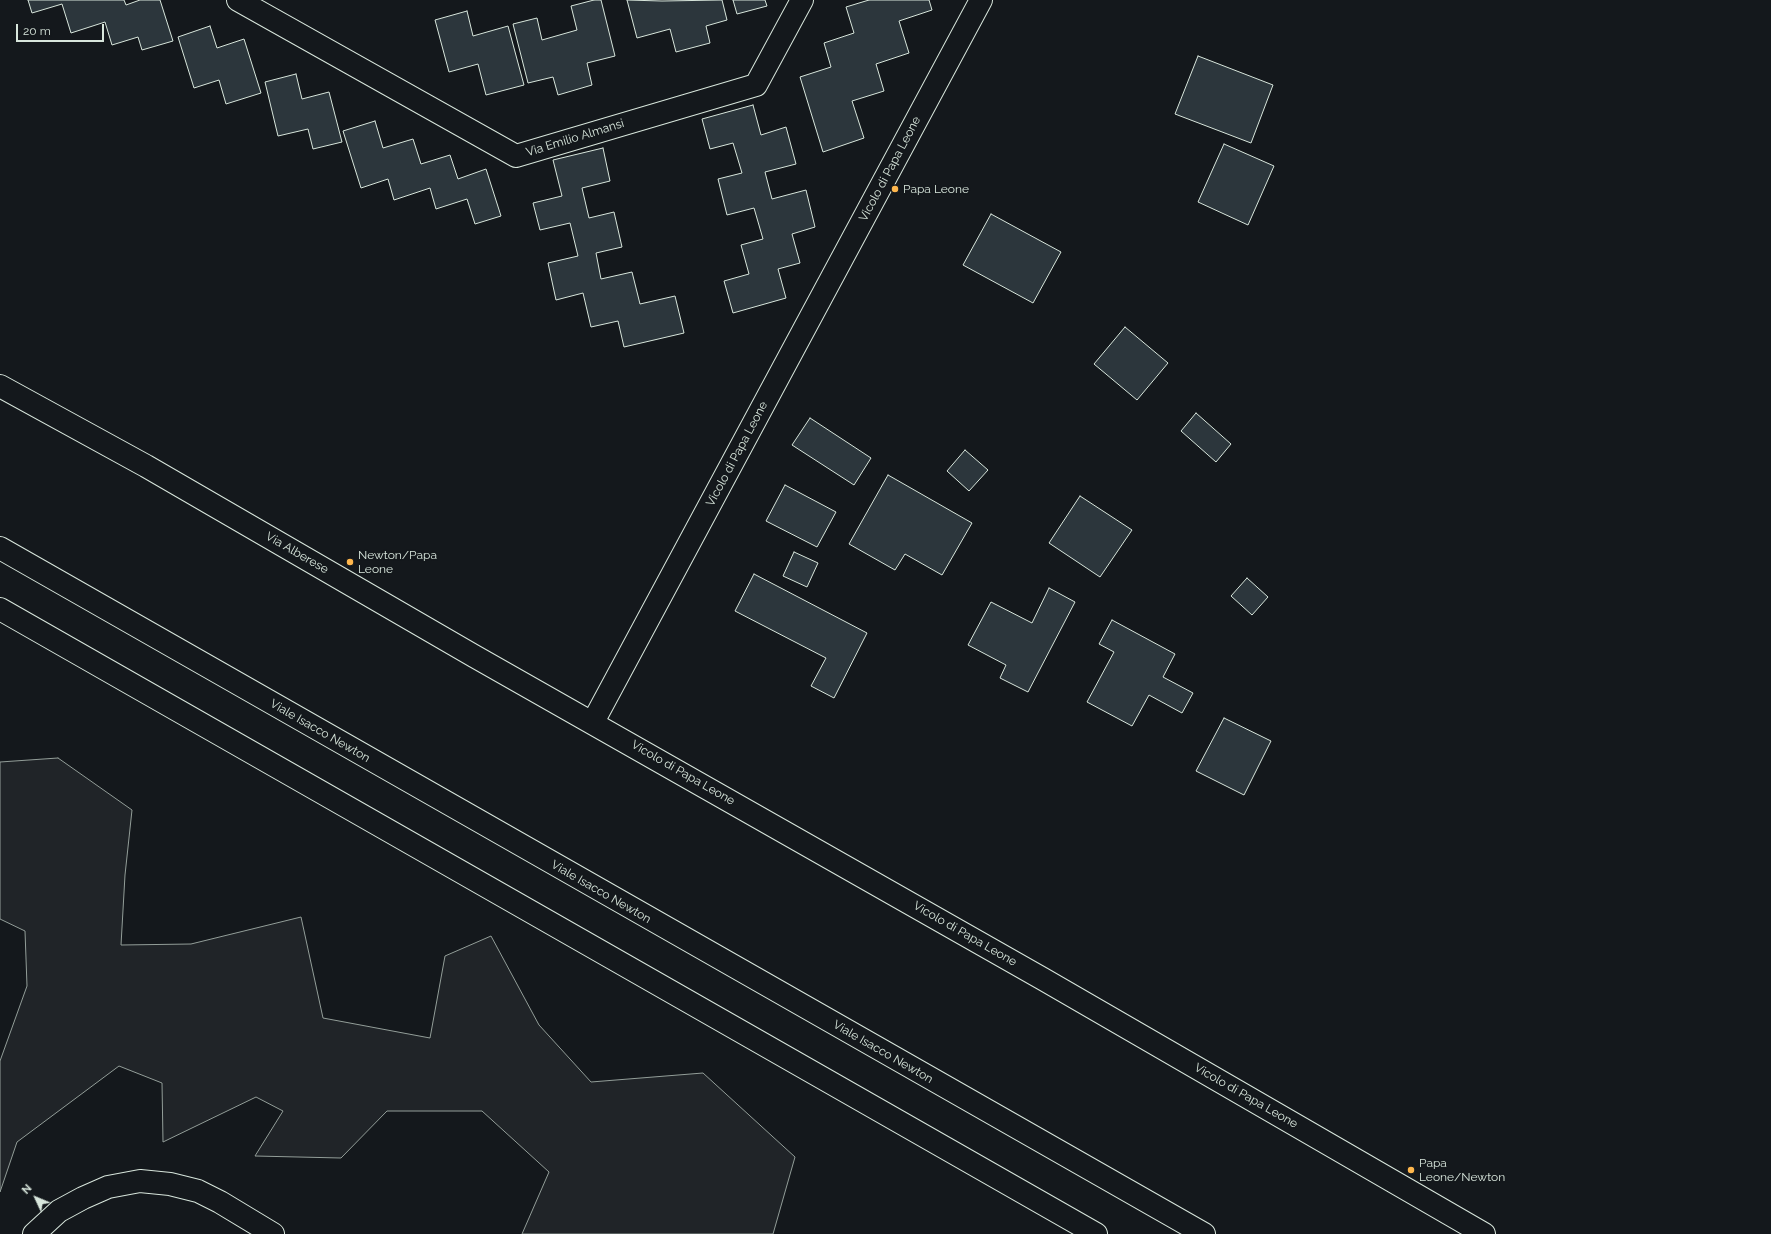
<!DOCTYPE html>
<html>
<head>
<meta charset="utf-8">
<style>
  body { margin:0 }
  #map { position:relative; width:1771px; height:1234px; overflow:hidden; background:#14181c; font-family:Raleway,sans-serif }
  canvas { display:block }
  .north { position:absolute; left:16px; top:1178px; width:40px; height:40px; -webkit-text-stroke:3px #14181c; paint-order:stroke; rotate:314deg; font-size:11px; font-weight:700; line-height:16px; text-align:center; color:#d8e6dc }
  .north::after { content:''; display:block; margin:auto; width:14px; height:18px; background:#d8e6dc; clip-path:polygon(50% 0,100% 100%,50% 72%,0 100%) }
  .scale { position:absolute; left:16px; top:24px; width:88px; height:18px; box-sizing:border-box; border:2px solid #d8e6dc; border-top:0; padding-left:5px; font-size:12px; line-height:14px; white-space:nowrap; color:#d8e6dc; -webkit-text-stroke:3px #14181c; paint-order:stroke }
</style>
</head>
<body>
<div id="map">
<canvas width="1771" height="1234"></canvas>
<div class="north">N</div>
<div class="scale">20 m</div>
</div>
<script>
const ctx = document.querySelector('canvas').getContext('2d');
ctx.lineJoin = 'round';
function fillPath(path, color) { ctx.fillStyle = color; ctx.fill(path, 'evenodd'); }
const poly = rows => new Path2D(rows.map(r => 'M' + r).join(''));
function trace(path, color, width, dash) { ctx.strokeStyle = color; ctx.lineWidth = width; ctx.lineCap = dash ? 'butt' : 'round'; ctx.setLineDash(dash || []); ctx.stroke(path); }
function drawText(font, color, halo, rows, align = 'center') {
  ctx.font = font + ' Raleway,sans-serif'; ctx.lineWidth = 3; ctx.setLineDash([]); ctx.textBaseline = 'middle'; ctx.strokeStyle = halo; ctx.fillStyle = color; for (const [text, x, y, turn = 0] of rows) {
    ctx.save(); ctx.translate(x, y); ctx.rotate((+turn || 0) * Math.PI / 180); ctx.textAlign = isNaN(turn) ? turn : align; if (halo) ctx.strokeText(text, 0, 0); ctx.fillText(text, 0, 0); ctx.restore();
  }
}
const green = poly([
  [58,758,132,810,125,875,121,945,191,944,301,917,323,1018,430,1038,445,956,491,936,539,1025,591,1082,703,1073,795,1157,773,1234,522,1234,549,1172,482,1111,387,1111,341,1158,255,1156,283,1111,256,1097,163,1142,162,1083,119,1066,17,1142,0,1192,0,1061,27,986,25,931,0,919,0,762,58,758]
]);
fillPath(green, '#202428');
trace(green, '#939e99', 1);
const building = poly([
  [28,0,124,0,126,5,140,0,160,0,173,41,142,50,138,37,112,45,105,22,71,33,62,4,32,13,28,0],
  [594,0,601,0,615,56,587,63,592,85,558,95,553,77,528,83,513,24,537,18,542,40,577,30,571,6,594,0],
  [627,0,662,1,722,0,727,20,706,26,710,43,676,52,670,29,637,38,627,0],
  [733,0,765,0,767,6,737,14,733,0],
  [869,0,929,0,932,10,899,21,909,53,876,64,884,91,852,101,864,138,823,152,800,77,831,67,824,43,854,33,846,7,869,0],
  [467,11,473,36,508,26,524,85,486,95,478,64,449,72,435,20,467,11],
  [210,26,217,48,244,39,261,93,226,104,219,80,194,88,178,37,210,26],
  [1198,56,1273,85,1251,143,1175,114,1198,56],
  [296,74,302,99,329,92,342,142,313,149,308,129,278,136,265,82,296,74],
  [753,105,761,135,786,127,796,164,765,172,772,199,806,190,815,227,792,234,800,263,778,269,786,298,733,313,724,281,749,274,741,245,763,239,754,208,727,215,718,179,742,173,733,143,710,149,702,119,753,105],
  [375,121,383,148,413,139,421,164,450,155,458,179,486,169,501,216,475,224,467,199,436,209,430,188,394,200,388,179,361,188,343,131,375,121],
  [1224,144,1274,166,1248,225,1198,202,1224,144],
  [603,148,610,181,582,188,589,218,614,212,622,247,596,253,601,279,632,272,640,304,675,296,684,333,624,347,618,321,591,327,583,293,556,300,548,263,578,256,570,223,540,230,533,203,562,196,553,160,603,148],
  [991,214,1061,252,1033,303,963,265,991,214],
  [1125,327,1168,363,1137,400,1094,364,1125,327],
  [1196,413,1231,444,1216,462,1181,431,1196,413],
  [810,418,871,458,854,485,792,445,810,418],
  [965,450,988,470,969,491,947,471,965,450],
  [888,475,972,523,942,575,905,554,895,570,849,544,888,475],
  [785,485,836,512,817,547,766,521,785,485],
  [1080,496,1132,530,1100,577,1049,543,1080,496],
  [794,552,818,563,807,587,783,576,794,552],
  [754,574,867,633,834,698,811,686,826,658,735,611,754,574],
  [1247,578,1268,597,1252,615,1231,596,1247,578],
  [1049,588,1075,602,1028,692,1000,678,1006,665,968,645,991,602,1032,623,1049,588],
  [1112,620,1175,654,1163,677,1193,693,1182,713,1149,695,1132,726,1087,702,1114,652,1099,644,1112,620],
  [1224,718,1271,741,1244,795,1196,771,1224,718]
]);
fillPath(building, '#2c363c');
trace(building, '#d8e6dc', 1);
const street = poly([
  [238,0,516,156,756,85,802,0],
  [0,386,146,466,474,656,1043,979,1484,1234],
  [593,722,981,0],
  [34,1234,59,1211,83,1198,108,1187,140,1181,170,1184,198,1191,220,1202,273,1234]
]);
const highway = poly([
  [0,548,1204,1234],
  [0,609,1096,1234]
]);
trace(street, '#d8e6dc', 24);
trace(highway, '#d8e6dc', 24);
trace(street, '#14181c', 22);
trace(highway, '#14181c', 22);
for (const [x, y, r, color] of [
  [895,189,4,"#ffb74d"],
  [350,562,4,"#ffb74d"],
  [1411,1170,4,"#ffb74d"]
]) { const dot = new Path2D(); dot.arc(x, y, r, 0, 2 * Math.PI); ctx.fillStyle = color; ctx.fill(dot); trace(dot, '#14181c', 1.5); }
drawText('12px', '#d8e6dc', '#14181c', [
  ["Via Emilio Almansi",575,138,-17],
  ["Vicolo di Papa Leone",890,169,-62],
  ["Vicolo di Papa Leone",737,454,-62],
  ["Via Alberese",297,553,30],
  ["Viale Isacco Newton",320,731,30],
  ["Vicolo di Papa Leone",683,773,30],
  ["Viale Isacco Newton",601,892,30],
  ["Vicolo di Papa Leone",965,934,30],
  ["Viale Isacco Newton",883,1052,30],
  ["Vicolo di Papa Leone",1246,1096,30]
]);
drawText('12px', '#d8e6dc', '#14181c', [
  ["Papa Leone",903,189],
  ["Newton/Papa",358,555],
  ["Leone",358,569],
  ["Papa",1419,1163],
  ["Leone/Newton",1419,1177]
], 'left');
</script>
</body>
</html>
